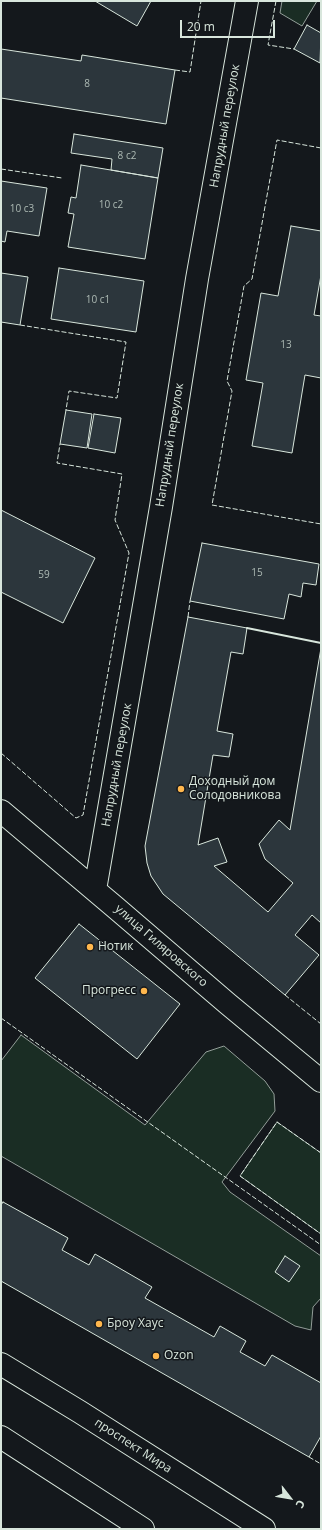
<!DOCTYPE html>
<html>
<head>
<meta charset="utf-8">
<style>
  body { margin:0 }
  #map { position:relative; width:322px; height:1530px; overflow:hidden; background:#14181c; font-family:"Open Sans",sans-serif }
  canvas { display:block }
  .frame { position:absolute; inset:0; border:2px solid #d8e6dc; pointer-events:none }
  .north { position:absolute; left:270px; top:1478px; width:40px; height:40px; -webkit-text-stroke:3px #14181c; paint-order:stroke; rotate:121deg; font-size:11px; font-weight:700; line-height:16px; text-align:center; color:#d8e6dc }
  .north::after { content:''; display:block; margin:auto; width:14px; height:18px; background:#d8e6dc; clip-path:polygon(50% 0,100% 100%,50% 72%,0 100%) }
  .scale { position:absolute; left:180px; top:20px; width:95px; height:18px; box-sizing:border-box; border:2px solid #d8e6dc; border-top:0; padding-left:5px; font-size:12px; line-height:14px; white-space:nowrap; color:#d8e6dc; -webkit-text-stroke:3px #14181c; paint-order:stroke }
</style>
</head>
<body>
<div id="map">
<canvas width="322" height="1530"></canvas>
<div class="frame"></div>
<div class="north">С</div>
<div class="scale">20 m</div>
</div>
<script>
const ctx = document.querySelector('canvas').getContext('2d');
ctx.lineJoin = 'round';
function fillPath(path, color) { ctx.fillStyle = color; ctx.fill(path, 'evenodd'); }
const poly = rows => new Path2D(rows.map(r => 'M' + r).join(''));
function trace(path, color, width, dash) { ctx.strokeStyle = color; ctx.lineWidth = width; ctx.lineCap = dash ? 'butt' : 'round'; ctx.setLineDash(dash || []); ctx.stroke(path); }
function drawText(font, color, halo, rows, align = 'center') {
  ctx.font = font + ' "Open Sans",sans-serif'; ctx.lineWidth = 3; ctx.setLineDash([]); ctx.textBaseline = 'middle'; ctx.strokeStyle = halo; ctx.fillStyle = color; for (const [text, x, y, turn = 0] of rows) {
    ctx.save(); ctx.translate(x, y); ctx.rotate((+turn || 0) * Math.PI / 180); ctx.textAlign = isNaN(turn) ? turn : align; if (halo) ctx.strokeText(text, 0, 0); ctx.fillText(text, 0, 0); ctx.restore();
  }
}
const green = poly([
  [282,1,317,1,302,26,280,13,282,1],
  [21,1035,145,1125,206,1052,224,1046,265,1081,274,1094,275,1111,222,1182,230,1192,321,1256,321,1298,313,1307,311,1330,295,1326,1,1156,1,1061,21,1035],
  [277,1122,321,1153,321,1234,240,1176,277,1122]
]);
fillPath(green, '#1a2d24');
trace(green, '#939e99', 1);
const building = poly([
  [95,1,151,1,137,26,95,1],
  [307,25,321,33,320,63,294,49,307,25],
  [1,49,81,61,82,55,175,70,166,124,1,98,1,49],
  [74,134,163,148,158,178,111,170,112,159,71,153,74,134],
  [81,165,158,178,145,259,68,247,74,214,68,213,71,197,76,198,81,165],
  [1,181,47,188,39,236,7,231,5,242,1,241,1,181],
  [291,226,321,231,321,275,314,315,321,316,321,378,305,375,292,453,252,446,263,383,246,380,261,293,278,296,291,226],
  [59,268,144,281,136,332,51,319,59,268],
  [1,273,28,277,20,325,1,322,1,273],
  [66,410,92,414,87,448,60,444,66,410],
  [94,414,121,418,115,453,88,448,94,414],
  [1,510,95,558,63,623,1,592,1,510],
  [202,543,319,564,316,585,303,583,301,597,289,594,284,619,190,601,202,543],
  [188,617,247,628,243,654,231,652,217,731,233,734,229,757,213,755,198,845,218,838,227,862,214,866,268,912,293,883,265,859,259,844,279,820,290,830,321,648,321,923,312,915,295,935,319,955,285,995,163,894,151,876,147,863,145,846,188,617],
  [79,924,180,1004,137,1059,35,978,79,924],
  [3,1202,68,1238,62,1250,89,1265,95,1254,152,1287,145,1298,214,1337,220,1326,246,1341,240,1352,265,1366,272,1355,321,1383,321,1436,309,1457,1,1281,1,1205,3,1202],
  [285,1256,300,1266,289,1282,275,1272,285,1256]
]);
fillPath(building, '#2c363c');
trace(building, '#d8e6dc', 1);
const minor = poly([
  [1,811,116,908,228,1004,321,1081],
  [95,890,161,507,197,279,247,1]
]);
const major = poly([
  [1,1364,80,1412,264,1529],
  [1,1437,143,1529]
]);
trace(minor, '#d8e6dc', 24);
trace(major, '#d8e6dc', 24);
trace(minor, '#14181c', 22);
trace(major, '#14181c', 22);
trace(poly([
  [276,1,268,45,294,49],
  [175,70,190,72,201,1],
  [321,148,277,140,252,279,244,286,227,381,232,391,212,505,321,524],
  [1,169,62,178],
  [20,325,126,342,117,398,69,391,66,410],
  [188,617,190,601],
  [1,753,76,818,83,815,129,553,115,520,122,474,57,463,60,444],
  [285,995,321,1024],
  [1,1018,321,1245],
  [321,1153,277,1122,240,1176,321,1234],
  [309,1457,321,1464]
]), '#d8e6dc', 1, [5, 2]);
trace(poly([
  [247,628,321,643]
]), '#d8e6dc', 2);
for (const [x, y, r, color] of [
  [181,789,4,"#ffb74d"],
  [90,947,4,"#ffb74d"],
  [144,991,4,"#ffb74d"],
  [99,1324,4,"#ffb74d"],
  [156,1356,4,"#ffb74d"]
]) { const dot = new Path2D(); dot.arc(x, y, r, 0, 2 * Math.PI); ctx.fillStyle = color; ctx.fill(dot); trace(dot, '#14181c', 1.5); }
drawText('10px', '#adbab4', null, [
  ["8",87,84],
  ["8 с2",127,156],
  ["10 с2",111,205],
  ["10 с3",22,209],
  ["10 с1",98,300],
  ["13",286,345],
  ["15",257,573],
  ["59",44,575]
]);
drawText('12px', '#d8e6dc', '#14181c', [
  ["Напрудный переулок",225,126,-80],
  ["Напрудный переулок",170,445,-81],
  ["Напрудный переулок",117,765,-80],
  ["улица Гиляровского",161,946,41],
  ["проспект Мира",133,1446,33]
]);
drawText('12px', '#d8e6dc', '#14181c', [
  ["Доходный дом",189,782],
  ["Солодовникова",189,796],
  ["Нотик",98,947],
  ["Прогресс",136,991,"right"],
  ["Броу Хаус",107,1324],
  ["Ozon",164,1356]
], 'left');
</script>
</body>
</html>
